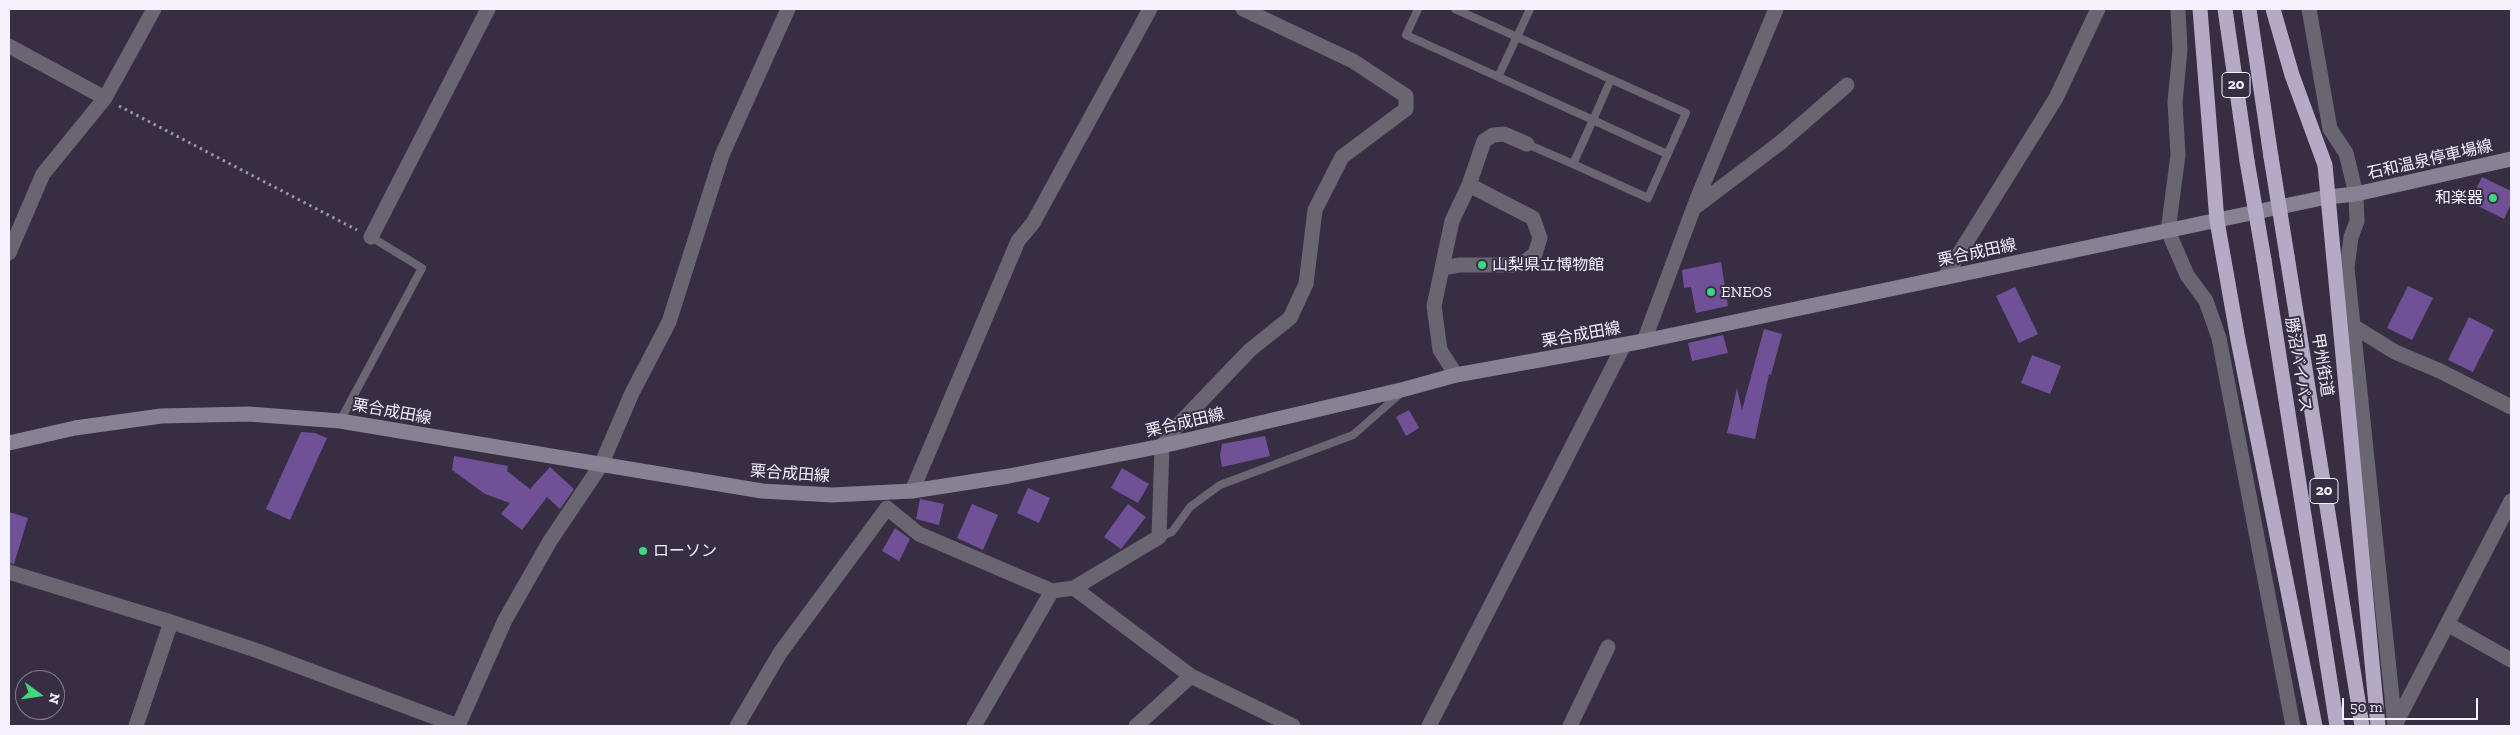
<!DOCTYPE html>
<html>
<head>
<meta charset="utf-8">
<style>
  body { margin:0 }
  #map { position:relative; width:2520px; height:735px; overflow:hidden; background:#372e44; font-family:"Zilla Slab",serif }
  canvas { display:block }
  .frame { position:absolute; inset:0; border:10px solid #f5f1fd; pointer-events:none }
  .north { position:absolute; left:15px; top:670px; width:50px; height:50px; box-sizing:border-box; background:#372e44; border:1px solid #837c8e; border-radius:50%; rotate:104deg; font-size:14px; font-weight:700; line-height:20px; text-align:center; color:#f5f1fd }
  .north::after { content:''; display:block; margin:auto; width:18px; height:22px; background:#3fd77d; clip-path:polygon(50% 0,100% 100%,50% 72%,0 100%) }
  .scale { position:absolute; left:2342px; top:698px; width:136px; height:22px; box-sizing:border-box; border:2px solid #f5f1fd; border-top:0; padding-left:6px; font-size:15px; line-height:18px; white-space:nowrap; color:#f5f1fd; -webkit-text-stroke:4px #372e44; paint-order:stroke }
</style>
</head>
<body>
<div id="map">
<canvas width="2520" height="735"></canvas>
<div class="frame"></div>
<div class="north">N</div>
<div class="scale">50 m</div>
</div>
<script>
const ctx = document.querySelector('canvas').getContext('2d');
ctx.lineJoin = 'round';
function fillPath(path, color) { ctx.fillStyle = color; ctx.fill(path, 'evenodd'); }
const poly = rows => new Path2D(rows.map(r => 'M' + r).join(''));
function trace(path, color, width, dash) { ctx.strokeStyle = color; ctx.lineWidth = width; ctx.lineCap = dash ? 'butt' : 'round'; ctx.setLineDash(dash || []); ctx.stroke(path); }
function drawText(font, color, halo, rows, align = 'center') {
  ctx.font = font + ' "Zilla Slab","Noto Sans JP",serif'; ctx.lineWidth = 4; ctx.setLineDash([]); ctx.textBaseline = 'middle'; ctx.strokeStyle = halo; ctx.fillStyle = color; for (const [text, x, y, turn = 0] of rows) {
    ctx.save(); ctx.translate(x, y); ctx.rotate((+turn || 0) * Math.PI / 180); ctx.textAlign = isNaN(turn) ? turn : align; if (halo) ctx.strokeText(text, 0, 0); ctx.fillText(text, 0, 0); ctx.restore();
  }
}
fillPath(poly([
  [2482,177,2511,191,2511,204,2504,219,2470,202],
  [1721,262,1728,306,1696,313,1691,287,1684,288,1682,270],
  [2408,286,2433,298,2412,340,2387,328],
  [2015,287,2038,334,2019,343,1996,296],
  [2469,317,2494,330,2473,372,2448,360],
  [1764,329,1782,334,1771,375,1769,374,1755,439,1727,433,1737,388,1742,410],
  [1723,335,1728,353,1692,361,1688,343],
  [2032,355,2061,366,2050,394,2021,383],
  [1409,410,1419,428,1406,436,1396,417],
  [301,432,315,433,327,438,290,520,266,509],
  [1265,436,1270,456,1222,467,1220,455,1222,444],
  [454,456,508,466,507,471,530,489,550,467,574,489,560,509,547,497,522,530,501,514,510,503,485,494,452,470],
  [1122,468,1149,484,1138,503,1111,488],
  [1028,488,1050,498,1039,523,1017,513],
  [920,499,944,504,939,525,916,519],
  [972,504,998,515,983,550,957,538],
  [1128,504,1146,517,1121,549,1104,537],
  [9,512,28,518,14,564,9,563],
  [895,528,910,539,899,561,882,551]
]), '#705198');
trace(poly([
  [119,106,357,230]
]), '#9c95a6', 3, [2.5, 4]);
trace(poly([
  [1418,9,1406,35,1593,120,1573,164,1527,144],
  [1455,9,1686,113,1648,198,1573,164],
  [1498,77,1530,9],
  [1611,79,1593,120,1667,154],
  [340,421,422,268,371,237],
  [1159,537,1172,532,1190,507,1220,485,1353,435,1401,393]
]), '#696571', 8);
trace(poly([
  [2178,9,2180,50,2175,102,2178,155,2168,231,2187,275,2206,301,2219,338,2293,726],
  [2309,9,2330,129,2346,153,2356,194,2357,221,2351,237,2347,268,2395,726],
  [9,46,105,98],
  [1694,208,1780,143,1847,85],
  [371,237,488,9],
  [9,253,43,174,105,98,154,9],
  [1442,268,1460,265,1513,265,1526,261,1535,254,1540,238,1533,218,1469,185],
  [1944,278,2056,98,2098,9],
  [2353,326,2395,352,2440,371,2511,407],
  [1644,341,1697,199,1776,9],
  [1456,375,1440,350,1434,306,1452,221,1469,185,1484,141,1493,135,1504,134,1527,144],
  [912,491,1018,241,1033,223,1150,9],
  [9,572,171,622,258,651,458,726],
  [1074,588,1191,676,1293,726],
  [2449,625,2511,660],
  [2395,725,2511,501],
  [136,726,171,622],
  [458,726,505,620,550,541,601,465,632,393,669,322,722,155,788,9],
  [737,726,780,653,887,508,919,534,1052,591],
  [974,726,1052,591,1074,588,1159,537,1162,446,1179,424,1250,350,1290,318,1306,284,1315,210,1342,157,1406,109,1406,96,1353,61,1243,9],
  [1136,726,1191,676],
  [1429,726,1624,345],
  [1570,726,1608,647]
]), '#696571', 15);
trace(poly([
  [9,443,75,428,161,416,249,414,340,421,762,491,832,495,912,491,1009,476,1162,446,1405,389,1456,375,1644,341,2327,197,2356,194,2511,159]
]), '#888193', 15);
trace(poly([
  [2200,9,2217,221,2238,340,2315,726],
  [2225,9,2247,161],
  [2249,9,2271,157],
  [2273,9,2292,75,2325,165,2378,726],
  [2287,256,2362,726],
  [2264,260,2337,726]
]), '#b4aac6', 15);
trace(poly([
  [2271,157,2287,256],
  [2247,161,2264,260]
]), '#b4aac6', 15);
for (const [x, y, r, color] of [
  [2493,198,5,"#3fd77d"],
  [1482,265,5,"#3fd77d"],
  [1711,292,5,"#3fd77d"],
  [643,551,5,"#3fd77d"]
]) { const dot = new Path2D(); dot.arc(x, y, r, 0, 2 * Math.PI); ctx.fillStyle = color; ctx.fill(dot); trace(dot, '#372e44', 2); }
for (const [x, y, w] of [
  [2236,85,28],
  [2324,491,28]
]) { const box = new Path2D(); box.roundRect(x - w / 2, y - 12.5, w, 25, 4); ctx.fillStyle = '#372e44'; ctx.fill(box); trace(box, '#f5f1fd', 1); }
drawText('bold 15px', '#f5f1fd', null, [
  ["20",2236,85],
  ["20",2324,491]
]);
drawText('16px', '#f5f1fd', '#372e44', [
  ["石和温泉停車場線",2430,160,-13],
  ["栗合成田線",1977,253,-12],
  ["栗合成田線",1581,335,-10],
  ["勝沼バイパス",2298,365,81],
  ["甲州街道",2322,365,81],
  ["栗合成田線",392,412,10],
  ["栗合成田線",1185,423,-13],
  ["栗合成田線",790,474,4]
]);
drawText('16px', '#f5f1fd', '#372e44', [
  ["和楽器",2483,198,"right"],
  ["山梨県立博物館",1492,265],
  ["ENEOS",1721,292],
  ["ローソン",653,551]
], 'left');
</script>
</body>
</html>
